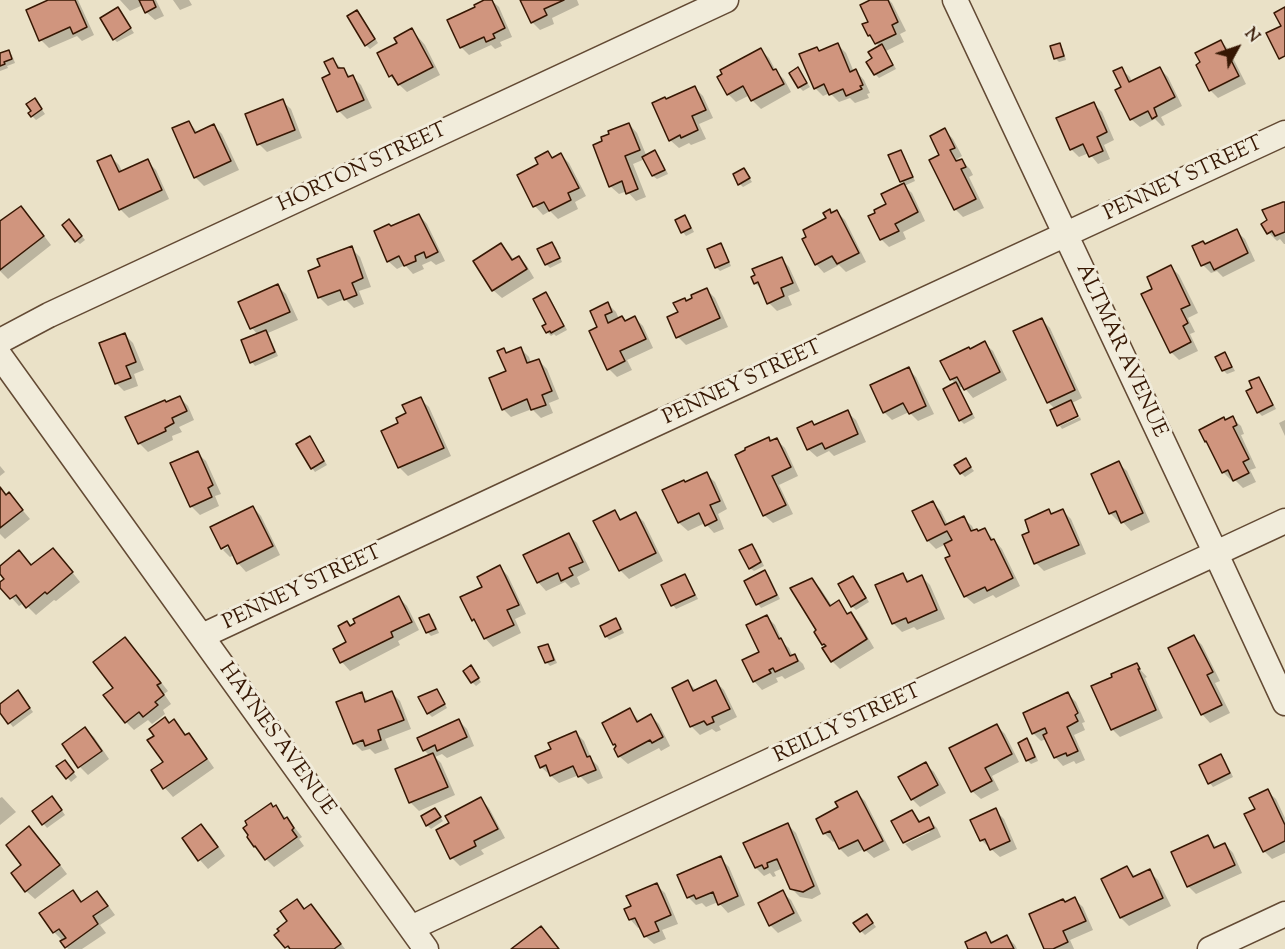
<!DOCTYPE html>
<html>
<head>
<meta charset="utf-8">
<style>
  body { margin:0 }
  #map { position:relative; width:1285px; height:949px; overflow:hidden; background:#eae1c7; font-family:"Sorts Mill Goudy",serif }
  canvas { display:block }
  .north { position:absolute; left:1207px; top:18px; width:60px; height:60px; -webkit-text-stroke:4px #f1ecdb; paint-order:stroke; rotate:50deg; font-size:16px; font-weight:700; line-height:24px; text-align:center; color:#361703 }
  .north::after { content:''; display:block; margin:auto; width:21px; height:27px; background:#361703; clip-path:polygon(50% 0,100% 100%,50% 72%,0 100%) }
</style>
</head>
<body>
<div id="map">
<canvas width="1285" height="949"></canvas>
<div class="north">N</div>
</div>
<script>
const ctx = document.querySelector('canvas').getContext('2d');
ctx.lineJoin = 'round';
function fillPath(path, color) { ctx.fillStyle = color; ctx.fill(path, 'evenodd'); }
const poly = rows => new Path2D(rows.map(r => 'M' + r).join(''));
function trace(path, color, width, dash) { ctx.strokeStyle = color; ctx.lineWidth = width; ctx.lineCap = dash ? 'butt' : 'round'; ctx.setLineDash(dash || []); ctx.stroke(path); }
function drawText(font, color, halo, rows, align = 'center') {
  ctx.font = font + ' "Sorts Mill Goudy",serif'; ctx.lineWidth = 6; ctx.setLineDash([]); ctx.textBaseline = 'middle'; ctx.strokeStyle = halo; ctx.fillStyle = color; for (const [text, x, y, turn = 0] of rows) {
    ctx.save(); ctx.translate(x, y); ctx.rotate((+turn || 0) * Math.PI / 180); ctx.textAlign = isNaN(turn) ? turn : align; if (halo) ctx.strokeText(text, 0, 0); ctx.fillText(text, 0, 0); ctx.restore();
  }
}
fillPath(poly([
  [52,0,78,0,94,35,82,41,77,36,49,48,41,40],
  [120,0,156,0,164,16,155,20,146,12,143,5,130,11],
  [173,0,189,0,192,5,180,10],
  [488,0,491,0,499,7,512,37,500,42,502,46,495,49,491,45,469,55,461,47,477,8],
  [522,0,577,0,579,5,552,18,554,24,540,30,532,22],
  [873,0,889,0,892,3,906,31,900,34,904,42,886,51,896,69,879,78,875,74,874,59,880,47,869,35],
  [118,9,134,33,117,42,114,39],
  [357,12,361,15,378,43,370,49,366,45],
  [412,30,425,45,440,75,407,92,390,76,399,44],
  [1221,41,1229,50,1246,84,1218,98,1210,90],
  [838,45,846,53,854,72,856,71,864,80,870,93,867,94,869,98,855,103,850,98,839,102,830,93,823,96,815,88,817,48,820,52],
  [1059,45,1063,49,1066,60,1059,62,1055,58],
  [761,50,769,58,777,73,784,79,791,92,761,109,753,101,750,95,736,102,728,94],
  [8,52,12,55,15,63,7,66,8,68,0,71,0,55],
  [333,60,342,69,351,77,353,77,361,85,372,108,347,119,339,111,332,75],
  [798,69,810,87,803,91,799,87],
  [1121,69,1130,77,1132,82,1160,69,1168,77,1182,106,1161,117,1165,125,1162,126,1155,119,1140,127,1131,119,1123,87],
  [695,88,703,96,713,118,699,124,706,139,691,145,689,143,679,148,670,140,666,100],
  [282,101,291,109,302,138,267,152,259,144],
  [1093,103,1102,112,1114,140,1104,145,1110,159,1098,164,1089,153,1079,157,1071,149],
  [38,104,45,114,36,120,32,116],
  [189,122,198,133,214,126,222,134,239,170,204,186,196,178,174,129],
  [629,124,637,133,647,157,655,152,659,156,668,174,657,179,653,176,645,159,633,164,646,197,636,201,627,191,619,194,610,186,604,142,611,135],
  [945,130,953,139,962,156,957,159,959,162,961,160,970,169,973,175,969,177,984,208,963,217,955,209,941,156],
  [900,151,904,155,915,181,904,186,912,193,925,221,903,232,906,239,889,247,881,239,888,205,883,195,905,184,902,181],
  [548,153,554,159,561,155,569,163,586,196,575,202,578,209,558,219,550,211,543,215,535,206,540,164],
  [111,157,119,165,123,173,147,161,156,170,169,199,129,218,121,210,99,162],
  [747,174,752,182,743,187,740,184],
  [1285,203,1285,244,1284,244,1280,239,1277,241,1269,233,1268,221],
  [830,211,833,214,837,212,845,220,866,262,846,272,839,265,824,273,816,264],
  [419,215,427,224,445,261,436,265,431,261,422,265,424,269,413,274,405,265,397,269,388,261,391,228],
  [29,216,51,245,8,279,0,271,0,223],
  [684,217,688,220,694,232,686,236,683,232],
  [73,225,85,240,80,244,76,241],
  [1236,231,1245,239,1255,261,1223,277,1217,271,1211,273,1203,265],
  [552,243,556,247,562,262,550,268,546,264],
  [501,245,509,253,514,260,519,258,527,266,534,278,502,298,493,290,475,261],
  [720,245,724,249,731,266,720,271,716,267],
  [351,248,360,257,371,287,359,291,364,304,354,308,345,299,328,306,319,297,322,267],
  [781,258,789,267,800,291,788,296,792,305,777,311,769,303,763,291,755,283],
  [1171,267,1179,275,1198,313,1188,318,1195,332,1190,334,1198,351,1179,360,1171,352],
  [277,286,286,294,298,320,268,333,278,356,255,366,252,362,258,335,252,328,240,302],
  [707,290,715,298,728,327,686,345,678,337,680,313,685,300,687,302],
  [546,294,550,298,567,330,556,336,554,334,551,336,547,332],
  [608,304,616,312,619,319,622,318,626,322,635,318,643,326,653,348,627,360,632,370,617,377,609,369,599,327],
  [1041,319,1050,328,1082,398,1072,403,1078,414,1058,424,1055,409,1048,402],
  [125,335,133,343,144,370,134,374,138,386,124,391,116,383],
  [984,343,993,351,1007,380,973,398,963,386,959,388,975,418,964,424,960,420,956,384,951,379,970,350],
  [521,349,529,357,531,363,539,361,547,369,559,399,549,403,553,413,541,418,532,409,511,417,503,409,508,372,504,350,508,354],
  [1225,354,1228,358,1235,371,1227,374,1223,370],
  [908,369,916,377,934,414,918,421,909,412,892,420,884,412],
  [1258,379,1262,382,1276,409,1262,416,1258,412,1254,389],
  [180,398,188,406,194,420,179,427,182,432,172,436,173,440,148,452,140,444,127,418],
  [420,399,429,407,451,456,408,476,399,467,407,414],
  [847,412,856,420,866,442,834,456,829,451,817,457,808,449,812,423,816,426],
  [1080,417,1081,420,1062,429,1060,426],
  [1232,418,1241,426,1244,434,1241,435,1256,468,1250,470,1256,482,1243,488,1234,479,1232,481,1223,472,1210,445,1206,441,1226,421],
  [1285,420,1285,436,1279,423],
  [310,438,313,442,327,465,315,472,312,468],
  [776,439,785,448,798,476,779,485,793,514,773,523,764,515,771,442],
  [197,453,206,461,221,494,215,496,219,506,200,515,191,506],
  [965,460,974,471,965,477,961,473],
  [1118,463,1127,471,1150,522,1131,531,1122,521,1119,522,1111,514,1093,475],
  [0,466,5,472,0,476],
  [706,474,715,482,727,509,718,514,724,529,714,533,705,523,688,531,679,523,664,490],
  [0,488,7,496,9,494,30,519,5,539,0,534],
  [933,503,941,511,948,525,963,518,972,526,975,532,979,533,985,530,1002,549,1020,586,996,598,993,595,974,604,965,596,952,557,946,544,936,549,928,541],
  [253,507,261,516,280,555,246,572,238,563,234,555,230,557,223,550,235,543,233,541,223,546,223,549,212,528],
  [1049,511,1053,515,1063,511,1071,519,1086,554,1044,571,1036,563,1031,533],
  [614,512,622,520,635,513,644,522,663,561,629,579,620,570,595,521],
  [569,535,577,543,590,570,577,577,580,584,571,588,565,582,546,591,538,582],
  [752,546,756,549,764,566,754,571,750,568],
  [61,558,80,582,56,601,54,600,36,615,24,603,19,606,0,585,6,579,0,571,0,568,32,567],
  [500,567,508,576,526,614,515,619,521,633,493,647,485,638,479,626,473,620,484,587],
  [765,572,769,576,780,599,761,608,758,604,746,581],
  [903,575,910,582,922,577,930,585,945,619,917,630,914,627,902,632,894,624,877,586],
  [684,576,688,579,698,599,676,609,673,605,663,586],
  [853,577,857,581,869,602,856,610,852,606],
  [812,580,820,588,832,606,838,602,849,615,850,614,859,622,874,648,840,669,832,661,818,630],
  [399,598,407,606,419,630,398,641,400,645,350,671,342,662,335,649,348,643,351,627],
  [429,616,433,619,439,633,431,636,427,632],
  [767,617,775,625,783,643,789,648,793,657,795,656,803,664,805,669,785,679,782,676,776,678,778,682,762,690,754,681],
  [616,620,620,624,624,633,609,640,606,636],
  [1194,637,1202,645,1220,681,1215,683,1230,713,1210,723,1202,714],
  [547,645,551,649,557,663,550,666,546,662],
  [133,647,168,691,164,694,171,704,163,710,165,714,152,724,148,720,134,730,126,722,115,688],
  [1136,665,1147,677,1145,678,1163,718,1120,737,1112,729],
  [474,671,481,682,476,686,472,682],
  [688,682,697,691,716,682,724,690,737,717,719,726,721,730,716,732,712,729,700,735,691,726,674,689],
  [437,691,440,695,447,708,432,717,428,713],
  [392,693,400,701,411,729,385,739,389,749,375,754,370,749,362,751,354,743,361,694,369,702],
  [1068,694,1076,702,1085,722,1082,723,1085,730,1074,735,1085,760,1076,764,1074,761,1063,766,1055,757,1046,739,1041,741,1033,733],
  [21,696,33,712,13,727,0,711,0,706],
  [630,710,640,722,651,716,659,724,670,746,661,751,659,748,628,764,619,756,617,747,614,744],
  [174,721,187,736,189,735,197,743,214,768,173,797,165,788,153,771,165,762,170,724],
  [459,721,467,729,474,746,447,758,442,754,435,757,441,763,455,795,419,811,411,803,397,770,430,756,424,750],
  [997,726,1005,734,1019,762,992,776,999,790,981,799,972,791],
  [85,729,94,737,109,759,88,775,80,767],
  [576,733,584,741,592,760,598,766,603,778,588,784,579,775,559,783,541,767,553,750],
  [1027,740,1031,744,1038,761,1031,764,1027,760],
  [1221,756,1225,760,1233,777,1213,787,1210,783],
  [925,764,934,772,946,793,920,807,912,799],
  [68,765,77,777,71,782,58,767],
  [1267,791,1276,799,1285,818,1285,853,1272,859,1264,851,1257,810],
  [857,793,865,801,890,850,874,858,864,849,848,857,840,849,836,840,833,842,824,833,840,808],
  [2,797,16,812,0,825,0,798],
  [481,799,489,808,505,838,481,850,484,854,460,866,452,858,451,824],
  [56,802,65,815,47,828,34,812],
  [276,807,295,828,302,837,299,839,304,846,274,867,266,859,274,808],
  [435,810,443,821,431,829,427,825],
  [995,810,1004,819,1017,849,1000,857,981,840],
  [912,812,922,823,928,819,937,828,941,837,912,851,905,844,930,832,928,829,903,841],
  [788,825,796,833,821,894,812,899,800,897,791,888,783,868,774,872,776,876,773,877,770,873,764,876,756,868],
  [201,826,210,834,225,856,208,869,200,860,184,838],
  [29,828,38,836,67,874,35,899,26,891],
  [1208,837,1217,848,1225,844,1233,853,1242,873,1196,894,1188,886],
  [720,858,729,867,745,905,728,913,718,902,706,907,702,903,696,905,688,897],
  [1127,868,1135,876,1149,871,1158,880,1171,906,1129,926,1121,918,1103,880],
  [656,885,665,893,678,924,662,930,666,939,654,944,645,936,641,926,638,928,630,919,632,907],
  [73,892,82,902,97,892,105,901,115,915,100,925,106,933,82,949,68,949,63,941,54,932],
  [782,892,791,900,802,921,778,933,770,925],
  [1074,899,1083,907,1093,930,1070,940,1074,949,1046,949,1065,903],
  [297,901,306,910,319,914,345,949,288,949,276,935,290,922],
  [867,915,876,927,865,935,861,931],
  [985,934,994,943,1007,937,1015,945,1017,949,970,949]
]), '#0003');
const building = poly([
  [48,0,75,0,87,27,73,34,70,27,39,41,26,10,48,0],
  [139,0,153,0,156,7,145,13,139,0],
  [484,0,492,0,505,28,493,34,495,38,486,42,484,37,460,48,447,20,475,7,474,5,484,0],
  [520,0,564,0,544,9,547,15,531,23,520,0],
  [870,0,888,0,898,22,892,25,896,34,875,44,870,35,868,36,862,24,868,22,860,5,870,0],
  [118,7,131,28,113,40,100,18,118,7],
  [1285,7,1285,56,1279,59,1266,33,1281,26,1274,13,1285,7],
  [357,10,375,39,365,46,347,16,357,10],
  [412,28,433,67,398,85,392,75,389,77,377,53,397,43,394,38,412,28],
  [1221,40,1239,76,1209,91,1196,65,1200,62,1195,53,1221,40],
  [838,43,850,72,856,69,863,85,860,86,862,89,846,96,843,89,829,95,824,84,814,89,799,54,817,47,819,51,838,43],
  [1060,43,1064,56,1054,59,1050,46,1060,43],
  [882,44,893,65,874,75,866,62,872,58,868,52,882,44],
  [761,48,773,70,776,69,784,84,751,101,743,86,727,95,717,77,722,74,720,70,761,48],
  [9,50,12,59,4,62,5,64,0,66,0,53,9,50],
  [333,58,338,68,344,68,348,77,353,75,364,100,337,112,322,78,330,74,324,62,333,58],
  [798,67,807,83,798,88,789,73,798,67],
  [1122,67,1129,82,1160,67,1175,97,1154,108,1157,116,1152,119,1148,111,1130,120,1115,90,1121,87,1113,71,1122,67],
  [695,86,706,110,692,116,698,130,681,138,680,135,669,141,652,103,665,97,666,99,695,86],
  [35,98,42,109,31,117,28,113,31,111,26,104,35,98],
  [283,99,295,130,257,145,245,114,283,99],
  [1094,102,1107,132,1097,137,1103,151,1089,157,1083,144,1070,150,1056,118,1094,102],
  [189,121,195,133,214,124,231,161,194,178,172,128,189,121],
  [629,123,640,150,625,156,638,189,626,194,622,181,609,187,593,145,602,141,601,137,609,134,608,131,629,123],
  [945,128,955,148,950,150,956,161,962,159,966,167,961,169,976,199,954,210,929,160,939,155,930,136,945,128],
  [655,150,665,170,652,176,642,157,655,150],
  [901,150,913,177,900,182,888,155,901,150],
  [548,151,552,158,561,153,579,188,568,193,571,200,549,211,544,202,533,207,517,175,538,164,535,158,548,151],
  [111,155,119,172,148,159,162,190,119,210,97,161,111,155],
  [744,168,750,178,738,185,733,174,744,168],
  [904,183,918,212,895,224,899,231,880,240,868,216,875,213,874,210,886,204,881,194,904,183],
  [1283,202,1285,202,1285,232,1275,236,1272,231,1267,234,1261,224,1267,220,1262,210,1283,202],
  [21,206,44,236,0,270,0,221,21,206],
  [830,209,831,213,837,210,859,253,837,264,832,256,815,265,802,239,806,237,803,230,826,218,823,213,830,209],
  [419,214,438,252,426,258,424,252,415,256,416,261,404,266,399,256,387,262,374,231,389,224,391,226,419,214],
  [685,215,691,228,681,233,675,220,685,215],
  [69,219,82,236,75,242,62,225,69,219],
  [1237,229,1248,253,1214,270,1210,262,1201,266,1192,246,1203,241,1205,244,1237,229],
  [552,242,560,258,545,265,537,249,552,242],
  [501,243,512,260,519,256,527,269,492,291,473,261,501,243],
  [721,243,729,262,715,268,707,249,721,243],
  [352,246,363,278,352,283,357,295,344,300,340,290,318,298,308,271,320,266,317,259,352,246],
  [782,257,793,283,781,288,784,296,767,304,758,282,754,284,751,277,755,275,752,269,782,257],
  [1171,265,1190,305,1181,309,1188,323,1183,326,1191,342,1170,353,1141,294,1152,289,1147,277,1171,265],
  [278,284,290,312,250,329,238,302,278,284],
  [707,288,720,318,676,338,667,317,678,312,673,303,685,298,686,301,692,298,691,295,707,288],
  [546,292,564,326,551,333,550,331,546,333,542,326,546,324,533,299,546,292],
  [608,302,612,312,605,315,608,323,622,316,625,321,635,316,646,339,620,351,625,361,607,370,589,331,597,327,590,311,608,302],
  [1042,318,1075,390,1047,403,1013,331,1042,318],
  [266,330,275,352,250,363,241,340,266,330],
  [125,333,136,362,126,366,131,378,115,384,99,343,125,333],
  [985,341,1000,372,964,390,957,377,950,380,940,361,969,347,970,349,985,341],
  [521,347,527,363,539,359,552,391,542,395,546,405,531,410,527,399,502,410,489,378,506,371,497,351,504,348,506,353,521,347],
  [1225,352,1232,367,1222,371,1215,357,1225,352],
  [909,367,926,406,909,414,903,403,883,413,870,385,909,367],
  [1259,377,1273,405,1257,413,1246,391,1252,388,1249,381,1259,377],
  [956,382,972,414,959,421,943,389,956,382],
  [180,396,187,411,172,418,174,423,165,428,166,431,138,444,125,417,165,400,166,402,180,396],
  [421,397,444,448,398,468,381,431,398,423,396,418,406,413,402,405,421,397],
  [1071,400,1078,416,1057,426,1050,410,1071,400],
  [848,410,858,434,825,449,822,443,807,450,797,428,812,421,814,425,848,410],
  [1233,416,1237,425,1233,427,1249,459,1243,462,1249,473,1233,481,1228,470,1222,473,1206,441,1205,442,1199,430,1224,417,1225,420,1233,416],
  [310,436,324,461,311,469,296,444,310,436],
  [769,437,770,441,777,438,791,467,772,476,786,505,763,516,735,455,745,450,745,448,769,437],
  [198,451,213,485,208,488,212,497,190,507,170,463,198,451],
  [966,458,971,467,960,474,954,465,966,458],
  [1119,461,1143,513,1121,523,1116,511,1109,514,1091,474,1119,461],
  [707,472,720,501,710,505,717,520,705,526,699,513,678,523,662,490,684,480,685,482,707,472],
  [0,487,6,495,9,492,23,510,0,528,0,487],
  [933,501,945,525,964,516,971,531,977,529,978,531,985,528,991,540,994,539,1013,578,987,591,985,587,964,597,945,558,950,556,944,544,952,540,947,531,927,541,912,511,933,501],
  [253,506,273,546,237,564,228,545,221,549,210,527,253,506],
  [1049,509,1051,514,1063,509,1079,545,1034,564,1022,535,1029,532,1025,520,1049,509],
  [615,510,620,520,636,512,656,553,619,571,593,521,615,510],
  [569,533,583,562,569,568,573,575,561,581,558,573,537,583,523,555,569,533],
  [752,544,761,562,749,569,739,550,752,544],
  [53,548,73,572,47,594,45,592,26,608,16,595,10,599,0,588,0,582,4,579,0,574,0,566,19,550,31,565,53,548],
  [500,565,519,605,507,610,514,625,484,639,474,619,472,621,460,597,482,587,477,577,500,565],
  [765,570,777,595,756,605,744,581,765,570],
  [903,573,907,582,922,575,937,610,908,623,906,618,892,624,875,585,903,573],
  [685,574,695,595,671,606,661,585,685,574],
  [853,576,866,598,851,607,838,584,853,576],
  [812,578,830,606,839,600,847,614,851,612,867,639,831,662,822,648,826,646,824,644,822,645,814,632,816,630,790,588,812,578],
  [399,596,412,622,391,632,393,637,340,663,333,649,346,642,338,626,347,621,350,626,355,623,353,619,399,596],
  [429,614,436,629,426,633,419,618,429,614],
  [767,615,779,639,781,638,790,656,795,654,798,661,775,672,773,668,769,670,771,673,753,682,742,660,759,652,746,625,767,615],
  [616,618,621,629,605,637,600,626,616,618],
  [1194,635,1213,672,1207,675,1222,705,1201,715,1168,648,1194,635],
  [125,637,161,683,157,685,164,695,155,702,158,705,143,717,139,712,125,723,103,695,113,688,93,662,125,637],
  [548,644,554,660,545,663,538,647,548,644],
  [1137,663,1140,669,1138,669,1156,710,1111,730,1091,686,1112,677,1111,674,1137,663],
  [471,665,479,678,471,683,463,671,471,665],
  [688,680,693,691,716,680,730,709,712,717,714,722,707,725,704,721,690,727,672,688,688,680],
  [437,689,445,704,427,714,418,697,437,689],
  [18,690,30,708,8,724,0,713,0,704,18,690],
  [392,691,404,720,378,730,381,740,365,746,363,740,353,744,336,702,362,692,365,702,392,691],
  [1068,692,1078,713,1075,715,1078,721,1067,727,1078,751,1067,756,1066,753,1054,758,1043,735,1047,733,1045,728,1032,734,1023,713,1068,692],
  [630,708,637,722,651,714,663,737,652,743,650,740,618,757,614,749,616,746,615,744,613,745,602,723,630,708],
  [165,717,169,723,174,719,185,735,189,733,207,759,163,789,151,770,163,762,147,740,154,736,149,729,165,717],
  [459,719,467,737,437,751,435,745,423,751,417,738,459,719],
  [997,724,1012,754,985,768,992,781,971,792,949,748,997,724],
  [85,727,102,751,78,768,62,744,85,727],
  [576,731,587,757,590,756,596,770,578,777,573,766,550,776,546,765,540,768,535,756,551,749,548,743,576,731],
  [1027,738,1035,757,1026,761,1018,743,1027,738],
  [433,753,448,787,409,803,395,769,433,753],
  [1221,754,1230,773,1208,784,1199,765,1221,754],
  [65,760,74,772,66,779,56,766,65,760],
  [926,762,938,785,911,800,898,777,926,762],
  [1268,789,1285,825,1285,841,1263,852,1244,814,1255,809,1249,798,1268,789],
  [857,791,883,841,864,851,858,840,839,849,830,831,823,834,816,819,838,807,835,802,857,791],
  [52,796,62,810,42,825,32,811,52,796],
  [481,797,498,829,474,841,476,846,450,859,436,830,449,823,445,816,481,797],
  [271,803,273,807,276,805,284,819,287,817,294,828,292,830,297,837,265,860,255,846,254,847,247,837,248,835,243,828,247,825,245,821,271,803],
  [435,808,441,817,426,826,421,816,435,808],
  [996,808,1010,841,990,850,985,839,980,841,970,820,996,808],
  [912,810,919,822,929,817,934,828,903,843,891,821,912,810],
  [788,823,814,886,803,892,790,889,777,859,767,863,768,867,764,869,762,865,755,868,743,843,788,823],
  [201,824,218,847,198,861,182,838,201,824],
  [29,826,60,865,25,892,11,873,21,865,6,845,29,826],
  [1208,835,1214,848,1225,843,1235,865,1187,887,1171,852,1208,835],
  [721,856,738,896,718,905,713,892,696,899,694,895,687,898,677,875,721,856],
  [1127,866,1133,877,1150,869,1163,898,1120,918,1101,879,1127,866],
  [657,883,671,915,655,922,659,931,644,937,635,918,629,920,624,909,631,906,626,896,657,883],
  [73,890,81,902,97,891,108,906,93,916,98,924,65,948,60,941,66,938,59,929,53,933,39,913,73,890],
  [783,890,794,913,769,926,758,903,783,890],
  [1075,897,1086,921,1063,931,1068,942,1053,949,1044,949,1029,914,1063,899,1065,902,1075,897],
  [297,899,304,909,311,904,341,944,334,949,290,949,288,946,285,948,274,935,279,931,277,929,287,921,280,911,297,899],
  [867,914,873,923,860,932,853,923,867,914],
  [541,926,559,949,511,949,541,926],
  [986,932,991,943,1007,935,1014,949,968,949,965,942,986,932]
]);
fillPath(building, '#d0957e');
trace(building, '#361703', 1.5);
const minor = poly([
  [955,0,1216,554,1285,703],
  [0,341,49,315,726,0],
  [0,356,426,949],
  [202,636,651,426,1285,133],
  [411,928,1285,521],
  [1210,949,1285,914]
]);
trace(minor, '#634a34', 27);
trace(minor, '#f1ecdb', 24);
drawText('21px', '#361703', '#f1ecdb', [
  ["HORTON STREET",363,169,-25],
  ["PENNEY STREET",1184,180,-25],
  ["ALTMAR AVENUE",1120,351,65],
  ["PENNEY STREET",743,384,-25],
  ["PENNEY STREET",303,589,-25],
  ["REILLY STREET",848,725,-25],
  ["HAYNES AVENUE",276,740,54]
]);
</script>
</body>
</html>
